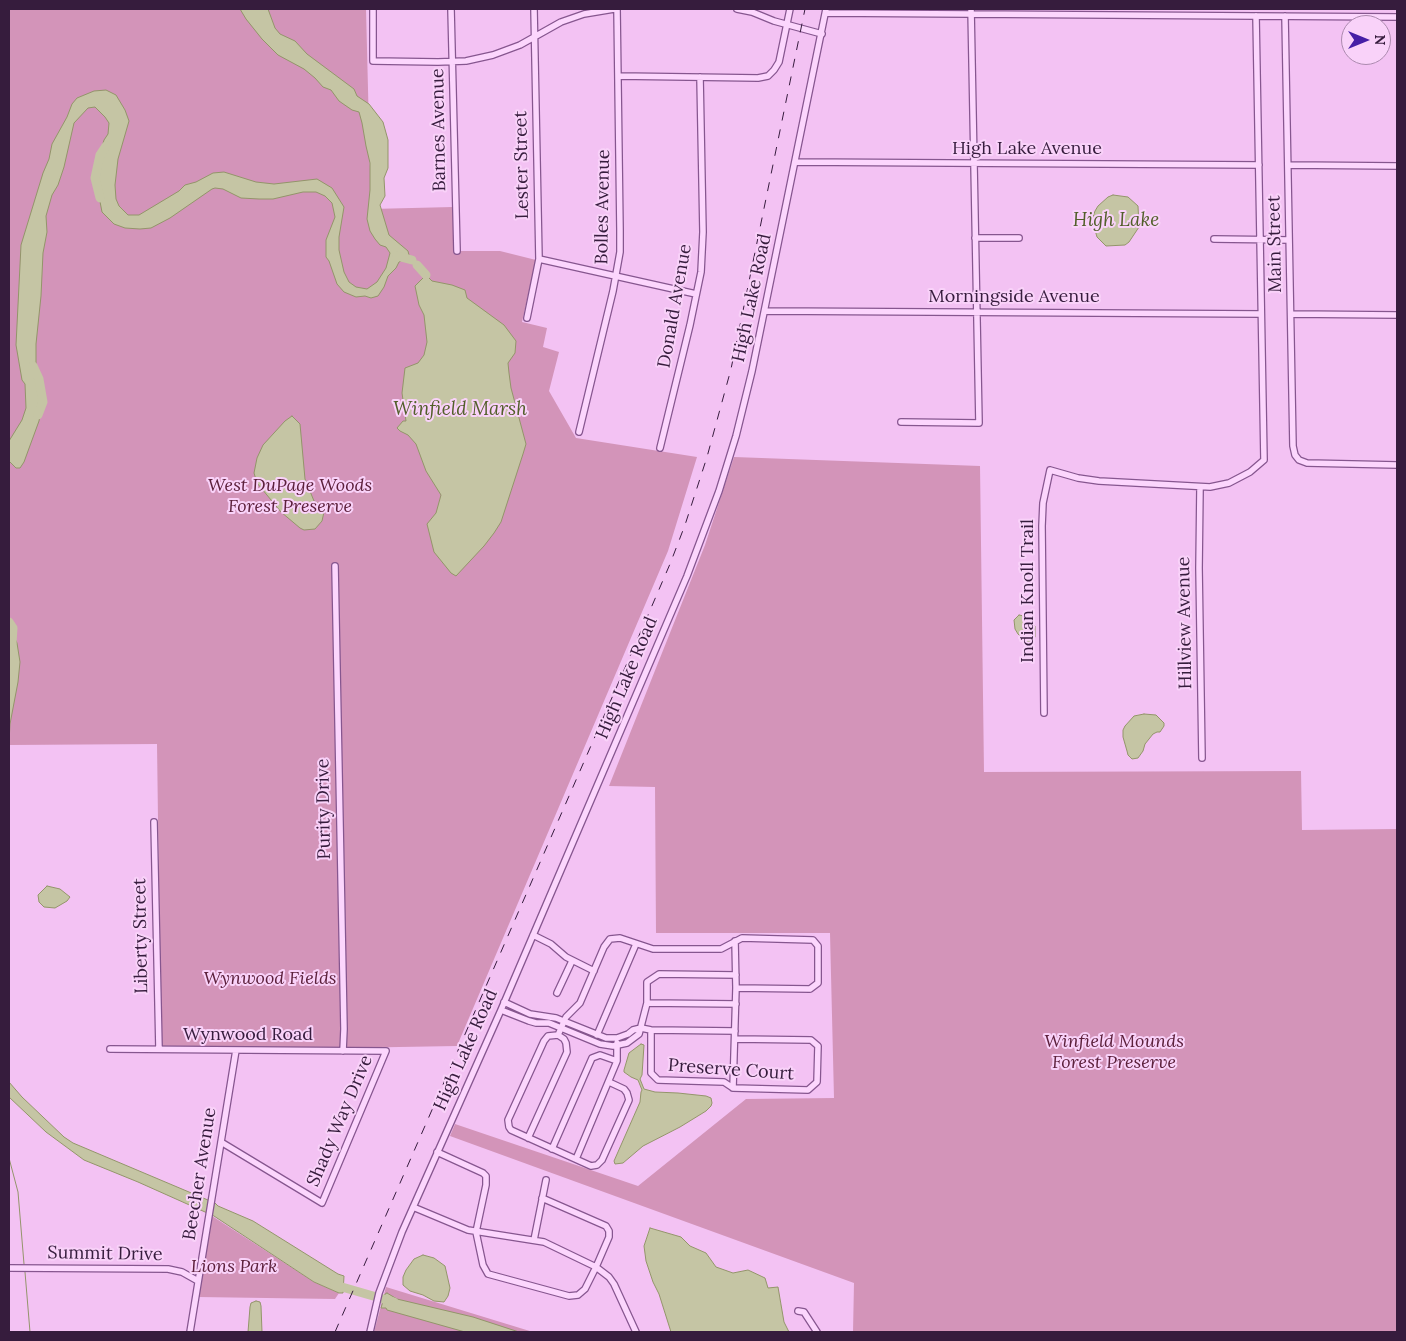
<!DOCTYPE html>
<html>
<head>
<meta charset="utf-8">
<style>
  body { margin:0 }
  #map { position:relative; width:1406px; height:1341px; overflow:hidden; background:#f3c2f3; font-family:Lora,serif }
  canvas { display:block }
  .frame { position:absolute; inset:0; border:10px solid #361c3d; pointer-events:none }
  .north { position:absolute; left:1341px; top:15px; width:50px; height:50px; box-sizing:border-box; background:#f9d2f9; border:1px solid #ab89ae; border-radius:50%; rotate:90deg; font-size:14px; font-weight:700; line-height:20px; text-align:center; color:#361c3d }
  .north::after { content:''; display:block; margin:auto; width:18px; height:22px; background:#461fa6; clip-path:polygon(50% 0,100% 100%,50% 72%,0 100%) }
</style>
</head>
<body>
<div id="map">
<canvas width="1406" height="1341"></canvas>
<div class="frame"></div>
<div class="north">N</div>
</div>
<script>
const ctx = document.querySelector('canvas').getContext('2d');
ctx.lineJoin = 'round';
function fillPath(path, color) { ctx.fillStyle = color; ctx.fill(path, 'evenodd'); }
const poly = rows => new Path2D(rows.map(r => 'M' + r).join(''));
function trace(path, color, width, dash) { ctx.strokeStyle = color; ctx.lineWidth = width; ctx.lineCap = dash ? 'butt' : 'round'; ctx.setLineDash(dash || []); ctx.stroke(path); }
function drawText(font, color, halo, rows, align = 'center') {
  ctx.font = font + ' Lora,serif'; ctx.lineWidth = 4; ctx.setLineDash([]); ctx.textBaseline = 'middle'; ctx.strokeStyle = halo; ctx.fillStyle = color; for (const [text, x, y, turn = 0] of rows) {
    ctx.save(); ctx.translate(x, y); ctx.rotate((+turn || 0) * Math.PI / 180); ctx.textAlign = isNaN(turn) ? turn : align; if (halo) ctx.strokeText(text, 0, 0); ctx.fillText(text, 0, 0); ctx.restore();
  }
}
fillPath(poly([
  [9,9,366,9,371,209,453,207,454,251,500,251,536,260,522,322,547,328,543,347,559,352,549,391,576,438,697,457,668,551,457,1046,341,1048,161,1046,157,744,9,745],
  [734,457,980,466,984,772,1301,771,1302,830,1397,829,1397,1332,853,1332,854,1283,450,1136,455,1124,638,1186,746,1099,834,1098,830,933,656,933,655,787,609,786,705,545],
  [212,1216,314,1282,339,1293,335,1299,198,1297],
  [386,1287,533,1332,374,1332]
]), '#d394b9');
const water = poly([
  [240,9,268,9,275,28,280,34,295,41,307,54,354,89,357,96,369,104,383,122,388,140,388,168,384,178,385,196,380,205,389,235,408,251,409,255,406,258,399,262,396,268,388,276,384,287,378,296,371,298,365,296,356,297,344,292,337,284,329,261,326,257,326,240,335,217,332,203,325,196,316,192,303,192,273,199,259,199,241,198,223,189,215,188,212,189,170,218,151,228,140,229,125,228,114,224,102,212,97,186,100,154,104,140,108,134,109,123,105,117,95,107,88,108,74,123,64,167,58,185,52,195,46,216,47,232,43,253,41,296,36,344,36,365,41,409,39,421,24,462,20,468,16,468,9,461,9,441,22,420,26,408,25,384,22,380,16,345,21,245,43,173,49,159,52,144,67,117,72,104,77,98,94,91,106,90,116,95,125,110,129,121,118,159,115,185,116,199,119,206,128,215,139,215,179,191,185,185,196,182,213,173,224,172,256,182,274,184,317,179,332,188,344,207,339,237,339,250,344,272,349,282,356,287,367,289,377,282,386,268,390,253,386,247,380,245,375,239,370,231,367,219,370,190,370,163,366,146,362,123,359,112,352,110,339,101,331,90,323,87,315,78,304,69,278,55,262,39,246,19,240,9],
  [1113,195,1128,197,1138,206,1139,227,1129,242,1125,245,1106,246,1097,237,1095,230,1093,217,1095,211,1098,206,1108,197,1113,195],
  [426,275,432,281,452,285,465,290,467,298,504,325,516,341,515,353,508,363,509,373,511,388,526,444,523,454,501,522,494,533,484,546,456,576,451,573,434,552,427,524,436,513,441,495,426,471,416,444,408,435,400,431,397,428,403,421,406,421,402,393,405,368,418,363,424,355,427,342,424,315,419,305,415,286,426,275],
  [292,416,300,424,305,479,314,501,320,504,323,508,324,512,322,521,315,529,304,530,300,528,281,512,257,483,254,473,257,458,263,445,285,421,292,416],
  [1019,615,1024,616,1035,626,1035,637,1031,642,1026,642,1018,634,1015,629,1014,620,1019,615],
  [9,625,17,643,20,662,18,682,10,724,9,742,9,625],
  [1144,714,1156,715,1164,723,1164,726,1160,732,1157,732,1153,734,1145,744,1143,751,1138,758,1132,759,1128,755,1127,751,1123,737,1123,730,1125,726,1134,716,1144,714],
  [47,886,60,889,70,897,67,901,55,908,44,907,39,902,38,895,47,886],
  [641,1044,644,1045,642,1075,640,1079,644,1089,655,1092,678,1093,706,1096,711,1098,712,1103,711,1106,706,1111,680,1127,643,1146,623,1163,615,1164,614,1161,640,1102,641,1092,642,1090,638,1080,631,1077,624,1072,624,1070,629,1053,641,1044],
  [9,1082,22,1097,64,1137,73,1143,215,1203,218,1206,253,1221,338,1274,344,1276,343,1293,339,1293,314,1282,214,1216,138,1182,84,1160,46,1132,9,1097,9,1082],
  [650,1228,681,1237,690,1246,706,1253,716,1267,733,1273,748,1270,765,1278,768,1288,778,1287,784,1322,789,1332,671,1332,659,1294,653,1282,646,1261,644,1246,650,1228],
  [423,1255,434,1258,445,1266,450,1288,448,1296,444,1302,434,1301,423,1295,410,1291,403,1285,403,1277,406,1270,414,1259,423,1255],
  [387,1293,397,1299,473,1317,519,1332,465,1332,387,1310,386,1308,381,1308,385,1294,387,1293],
  [256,1301,260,1302,261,1306,262,1332,248,1332,250,1307,251,1303,256,1301]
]);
fillPath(water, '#c5c5a4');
trace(water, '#93956a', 1);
trace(poly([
  [9,1158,18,1192,24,1264],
  [25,1272,30,1332]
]), '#93956a', 1);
trace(poly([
  [100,198,95,178,100,155,106,146],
  [397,256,412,260],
  [417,265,426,275],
  [33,366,39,379,43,402,38,415],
  [9,622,13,628,12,643],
  [335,1285,394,1302]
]), '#c5c5a4', 9);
const minor = poly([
  [373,9,373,61,438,62,466,61,493,55,520,45,561,22,584,14,614,9],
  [451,9,457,251],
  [737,9,752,12,774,21,822,34],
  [826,13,1397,17],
  [1285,16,1293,446,1295,455,1299,460,1307,463,1397,465],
  [618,76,758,78,768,76,774,70,779,62,790,9],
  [796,162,1259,165],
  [1288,165,1397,166],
  [975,238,1019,238],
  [1214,239,1289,240],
  [539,259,696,294],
  [766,311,1261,314],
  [1291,314,1397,315],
  [527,318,539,259,534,9],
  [901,422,979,423,971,9],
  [579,432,613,291,620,252,620,230,617,9],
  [660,448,690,325,701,272,703,232,700,77],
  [1200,488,1199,568,1202,758],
  [335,566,344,1029,343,1051],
  [1044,713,1042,526,1043,503,1050,470,1078,478,1099,481,1210,487,1229,483,1250,472,1264,460,1256,16],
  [154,822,159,1049],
  [533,935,551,944,566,957,594,971],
  [736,975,659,974,647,982,647,1003,736,1004],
  [557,993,572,961],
  [504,1002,530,1014,556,1018,606,1038,617,1038,628,1034,633,1030,641,1028,651,1030,735,1031],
  [501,1010,529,1021,536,1023,549,1023,600,1044,613,1046,627,1043,639,1034,647,1003],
  [651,1030,651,1073,658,1080,724,1082,733,1088,808,1090,817,1082,818,1046,811,1040,735,1039],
  [558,1035,566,1017,580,1003,604,947,610,939,620,938,653,949,721,949,742,938,813,940,818,946,818,983,810,989,736,988],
  [558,1035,548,1036,544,1041,508,1120,509,1127,511,1130,591,1166,597,1165,602,1160,629,1100,627,1093,624,1089,609,1082],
  [597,1035,636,944],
  [110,1049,386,1051,322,1203,221,1142],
  [733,1088,736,988,735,941],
  [528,1138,567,1052,566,1043,564,1039,558,1035],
  [552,1149,592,1058,600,1055,617,1061],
  [437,1152,483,1173,486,1176,486,1185,476,1232,483,1265,488,1274,569,1296,578,1295,585,1289,596,1267,609,1237,609,1231,606,1226,542,1198],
  [576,1159,617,1061,617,1043],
  [413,1207,468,1230,544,1242,596,1267,609,1277,614,1284,636,1332],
  [534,1240,546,1180],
  [9,1268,168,1269,182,1272,198,1281],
  [798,1311,804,1312,817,1332],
  [190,1332,236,1050],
  [370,1332,379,1293,402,1232,501,1010,687,576,719,491,736,436,752,371,826,9]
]);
trace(minor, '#86568f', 8);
trace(minor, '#fcd6fd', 5.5);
trace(poly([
  [335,1332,645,622,670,564,685,525,707,457,731,369,805,9]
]), '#361c3d', 1, [9, 9]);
drawText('18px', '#361c3d', '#f9d2f9', [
  ["Barnes Avenue",439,130,-91],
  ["High Lake Avenue",1027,149],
  ["Lester Street",522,165,-91],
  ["Bolles Avenue",603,207,-89],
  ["Main Street",1275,244,-91],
  ["Morningside Avenue",1014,297],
  ["High Lake Road",752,298,-78],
  ["Donald Avenue",675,306,-80],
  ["Indian Knoll Trail",1028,591,-90],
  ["Hillview Avenue",1185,623,-91],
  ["High Lake Road",627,678,-67],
  ["Purity Drive",324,809,-91],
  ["Liberty Street",141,936,-91],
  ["Wynwood Road",248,1035],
  ["High Lake Road",466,1050,-66],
  ["Preserve Court",731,1070,4],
  ["Shady Way Drive",340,1121,-67],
  ["Beecher Avenue",200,1174,-81],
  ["Summit Drive",105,1254,1]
]);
drawText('italic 18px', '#5c203b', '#f9d2f9', [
  ["West DuPage Woods",290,486],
  ["Forest Preserve",290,507],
  ["Wynwood Fields",270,979],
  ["Winfield Mounds",1114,1042],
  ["Forest Preserve",1114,1063],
  ["Lions Park",234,1267]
]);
drawText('italic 19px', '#525f2a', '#f9d2f9', [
  ["High Lake",1116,221],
  ["Winfield Marsh",460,410]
]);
</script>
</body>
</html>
